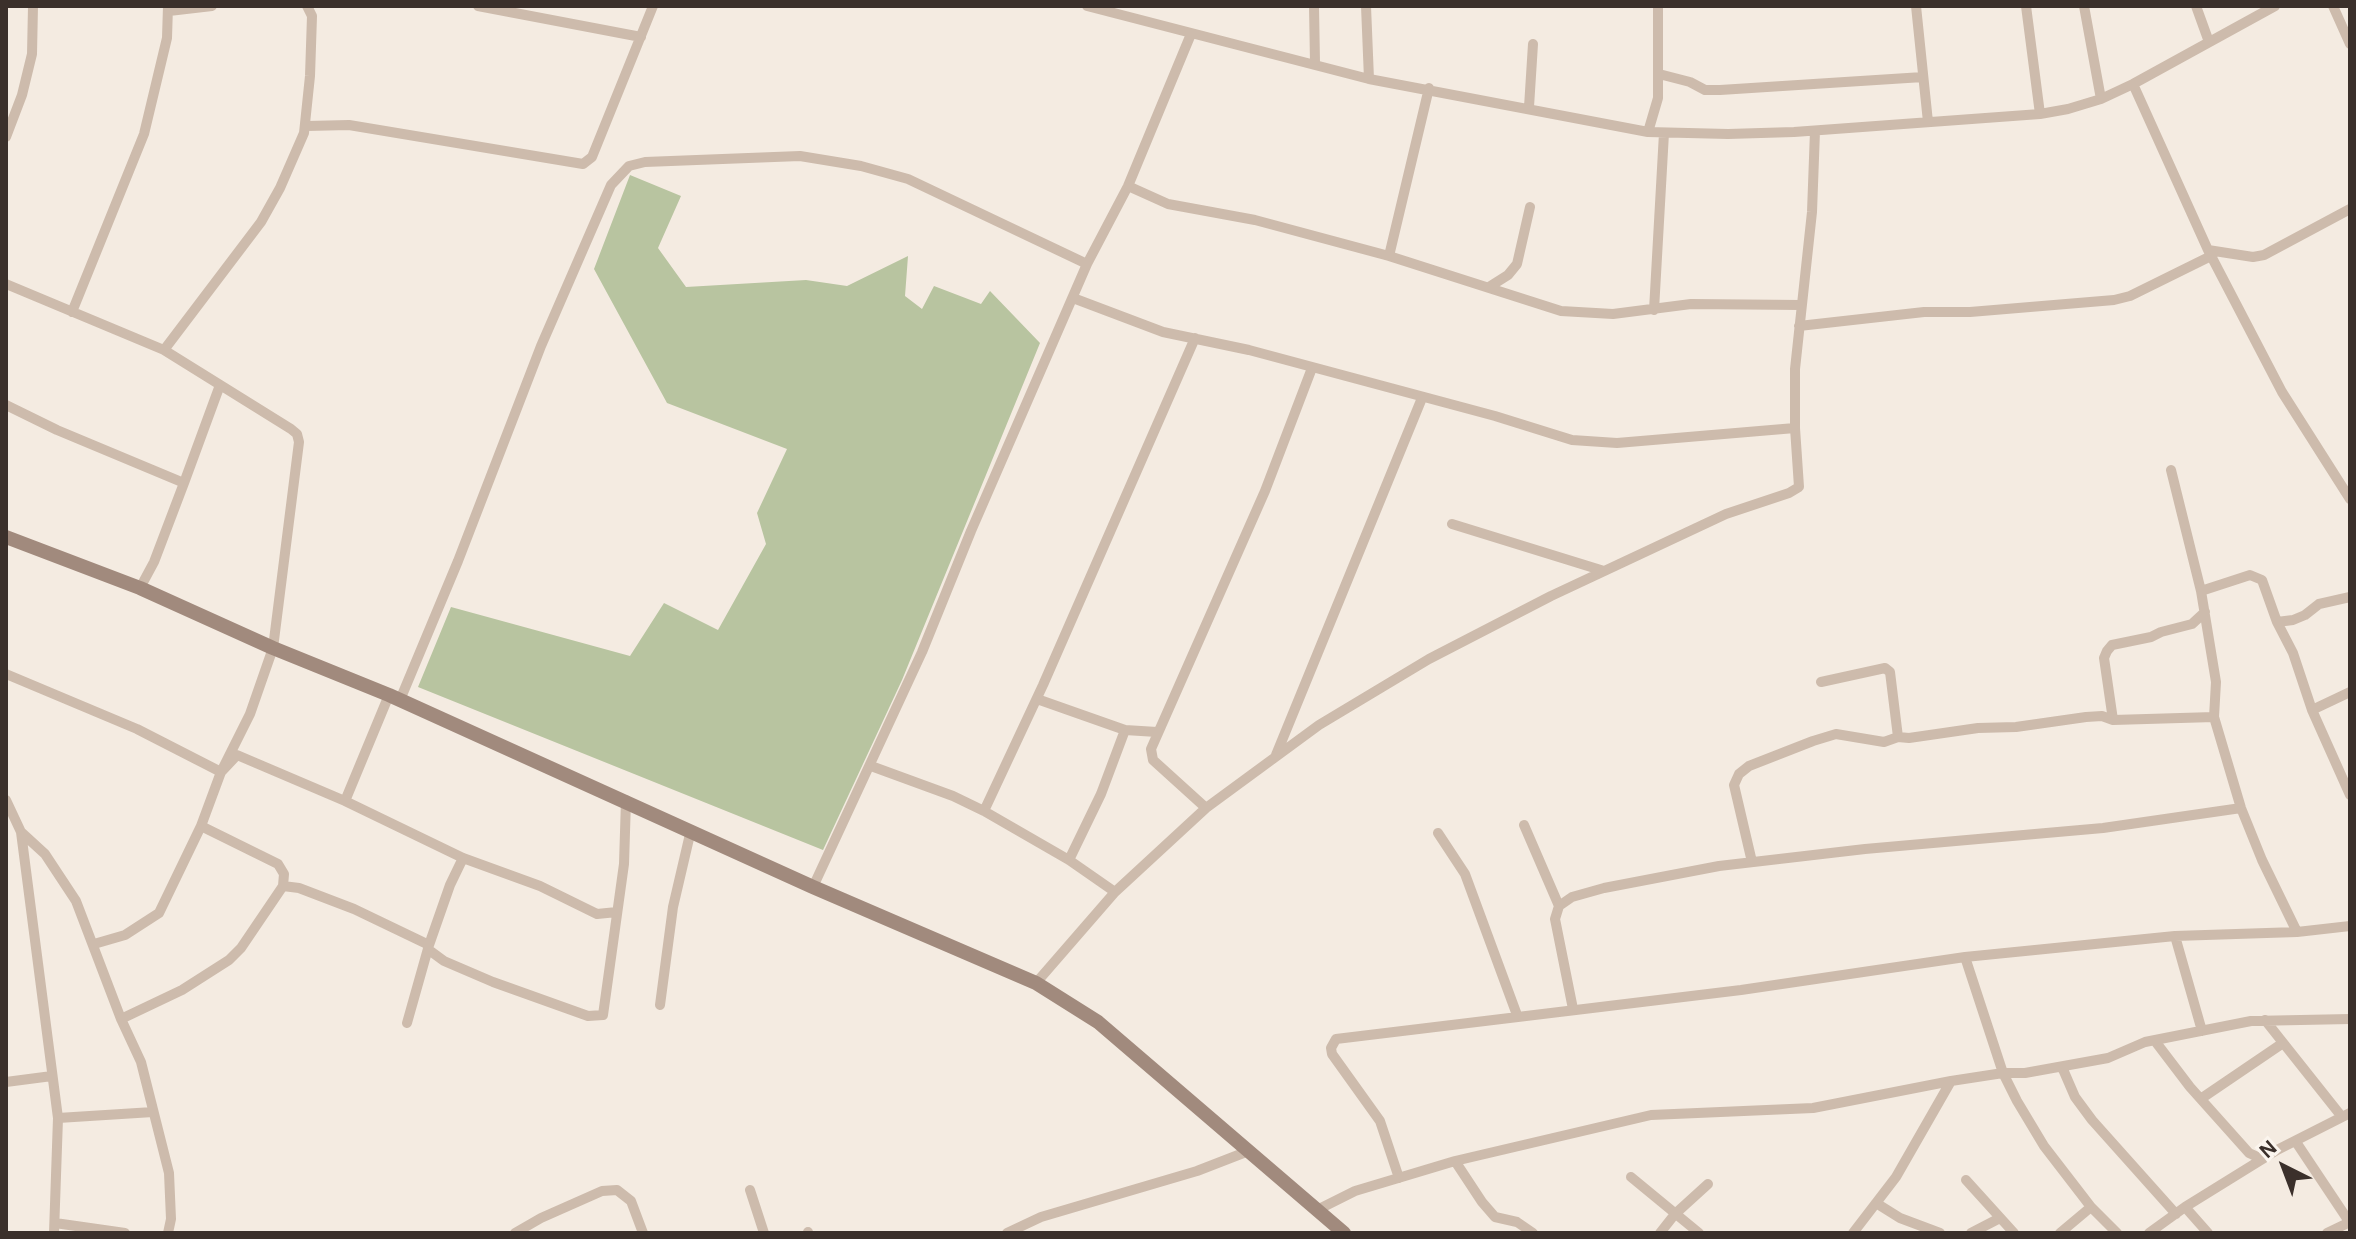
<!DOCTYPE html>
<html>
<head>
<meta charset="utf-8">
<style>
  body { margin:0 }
  #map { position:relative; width:2356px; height:1239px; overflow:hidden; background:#f4ebe1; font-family:"Alegreya Sans",sans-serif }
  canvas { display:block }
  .frame { position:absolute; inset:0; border:8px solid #3b302b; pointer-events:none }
  .north { position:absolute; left:2244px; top:1127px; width:80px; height:80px; -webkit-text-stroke:6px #fbf5ee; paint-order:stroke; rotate:318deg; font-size:22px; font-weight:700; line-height:32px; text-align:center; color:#3b302b }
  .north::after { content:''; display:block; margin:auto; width:28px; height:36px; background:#3b302b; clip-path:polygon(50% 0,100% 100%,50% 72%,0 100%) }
</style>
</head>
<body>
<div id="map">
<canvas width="2356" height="1239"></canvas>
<div class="frame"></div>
<div class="north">N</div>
</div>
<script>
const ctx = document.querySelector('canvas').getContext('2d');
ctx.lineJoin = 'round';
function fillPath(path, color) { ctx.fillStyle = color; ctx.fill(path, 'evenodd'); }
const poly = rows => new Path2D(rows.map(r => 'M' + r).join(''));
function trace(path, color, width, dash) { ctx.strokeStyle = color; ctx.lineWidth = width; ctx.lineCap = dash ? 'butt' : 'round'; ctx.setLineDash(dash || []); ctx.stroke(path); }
fillPath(poly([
  [630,175,681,196,658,248,686,287,806,280,847,286,908,256,905,296,922,309,934,286,981,304,990,291,1040,343,902,680,823,850,418,687,451,607,630,656,664,603,718,630,766,544,757,513,787,449,667,403,594,269]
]), '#b8c4a0');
trace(poly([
  [478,6,641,37],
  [1087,6,1369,79,1648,132,1728,134,1794,132,2040,114,2068,109,2101,99,2133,84,2275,6],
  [1314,6,1315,63],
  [1366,6,1369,79],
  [1916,6,1928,122],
  [2026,6,2040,114],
  [2084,6,2101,99],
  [2196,6,2209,42],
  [2333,6,2350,44],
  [169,11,212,6],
  [1659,74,1690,82,1705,90,1720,90,1923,77],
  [2133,84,2208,250,2282,392,2350,499],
  [1529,107,1533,44],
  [307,126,349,125,583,164,592,157,653,6],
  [1648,132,1658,98,1658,6],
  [6,137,22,95,32,54,33,6],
  [1128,186,1168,204,1255,220,1389,256,1561,311,1613,314,1691,304,1801,305],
  [2208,250,2253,257,2264,255,2350,209],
  [1389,256,1429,88],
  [6,284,164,350,291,429,297,434,299,442,273,648,250,714,221,772,201,826,159,913,125,935,94,944],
  [1489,287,1508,275,1517,264,1530,207],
  [1073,298,1163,332,1249,350,1495,416,1572,440,1617,443,1795,428],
  [1654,310,1664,133],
  [72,312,144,134,167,38,168,6],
  [1799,326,1924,312,1970,312,2114,300,2130,296,2211,256],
  [164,350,261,222,280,188,304,133,310,76,312,16,307,6],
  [6,405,57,430,184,483,154,562,140,588],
  [2171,470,2201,591,2216,682,2214,717,2241,808,2262,860,2297,932],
  [184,483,220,385],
  [1452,524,1604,571],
  [2201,591,2250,575,2262,580,2277,622,2293,653,2312,710,2350,795],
  [2277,622,2293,620,2305,615,2319,604,2350,597],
  [6,674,137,729,221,772,237,755,345,801,463,858,540,886,597,914,617,912],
  [1821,682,1885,668,1890,672,1898,737],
  [1037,699,1125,730,1157,732],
  [400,700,458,561,541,346,611,185,629,166,645,162,800,156,861,166,908,179,1087,264],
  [2312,710,2350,692],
  [2113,720,2104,658,2107,651,2112,645,2151,637,2161,632,2192,624,2205,612],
  [1276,755,1422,398],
  [871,766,953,796,984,811,1069,860,1115,892],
  [6,800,21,832,58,1118,54,1233],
  [345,801,389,695],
  [1206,808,1153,760,1151,749,1265,491,1312,368],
  [984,811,1043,685,1195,338],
  [1524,825,1559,906],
  [21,832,45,854,76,901,121,1019,141,1062,169,1173,171,1219,168,1233],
  [1438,833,1465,874,1517,1015],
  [1069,860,1101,794,1125,730],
  [1752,862,1734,785,1739,774,1749,766,1813,741,1836,734,1884,742,1898,737,1909,738,1978,728,2016,727,2086,717,2102,716,2113,720,2214,717],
  [283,886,299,888,354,909,429,945],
  [813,887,922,652,971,531,1087,264,1128,186,1191,34],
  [2175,936,2202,1031],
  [429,950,444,961,493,982,588,1016,603,1015,624,864,626,800],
  [1965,957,2003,1073,2017,1101,2044,1146,2091,1207,2117,1233],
  [1036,983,1115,892,1206,808,1319,725,1429,659,1551,596,1726,514,1789,493,1799,487,1795,428,1795,369,1812,212,1815,131],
  [660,1005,673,907,691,830],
  [1573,1009,1555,919,1559,906,1572,897,1604,888,1719,866,1865,849,2103,828,2241,808],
  [121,1019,182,990,229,960,241,948,283,886,284,874,278,864,201,826],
  [2265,1020,2342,1117],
  [407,1023,429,945,450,885,463,858],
  [2155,1041,2190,1087,2249,1153,2262,1159],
  [2062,1067,2075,1097,2092,1120,2176,1214],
  [6,1082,52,1076],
  [2202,1098,2283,1043],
  [58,1118,153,1112],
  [2296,1142,2350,1223],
  [1455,1161,1482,1202,1495,1217,1517,1222,1533,1233],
  [1631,1177,1699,1233],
  [1399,1178,1380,1121,1332,1054,1331,1048,1336,1039,1741,990,1965,957,2175,936,2297,932,2350,926],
  [1966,1180,2014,1233],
  [750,1190,764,1233],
  [1876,1203,1900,1218,1940,1233],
  [2185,1207,2208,1233],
  [1317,1210,1355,1191,1455,1161,1651,1115,1813,1108,1951,1081,2003,1073,2025,1073,2108,1058,2145,1042,2251,1021,2350,1019],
  [55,1223,125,1233],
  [808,1232,808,1233],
  [515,1233,541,1218,602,1191,617,1190,631,1201,643,1233],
  [1007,1233,1041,1217,1197,1171,1246,1152],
  [1660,1233,1675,1214,1708,1184],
  [1853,1233,1896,1177,1951,1081],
  [1971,1233,2000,1218],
  [2060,1233,2091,1207],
  [2149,1233,2185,1207,2277,1150,2350,1113],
  [2327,1233,2350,1222]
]), '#cdbbac', 10);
trace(poly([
  [6,537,140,588,273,648,389,695,813,887,1036,983,1098,1022,1344,1233]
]), '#a18a7d', 14);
</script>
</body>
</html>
